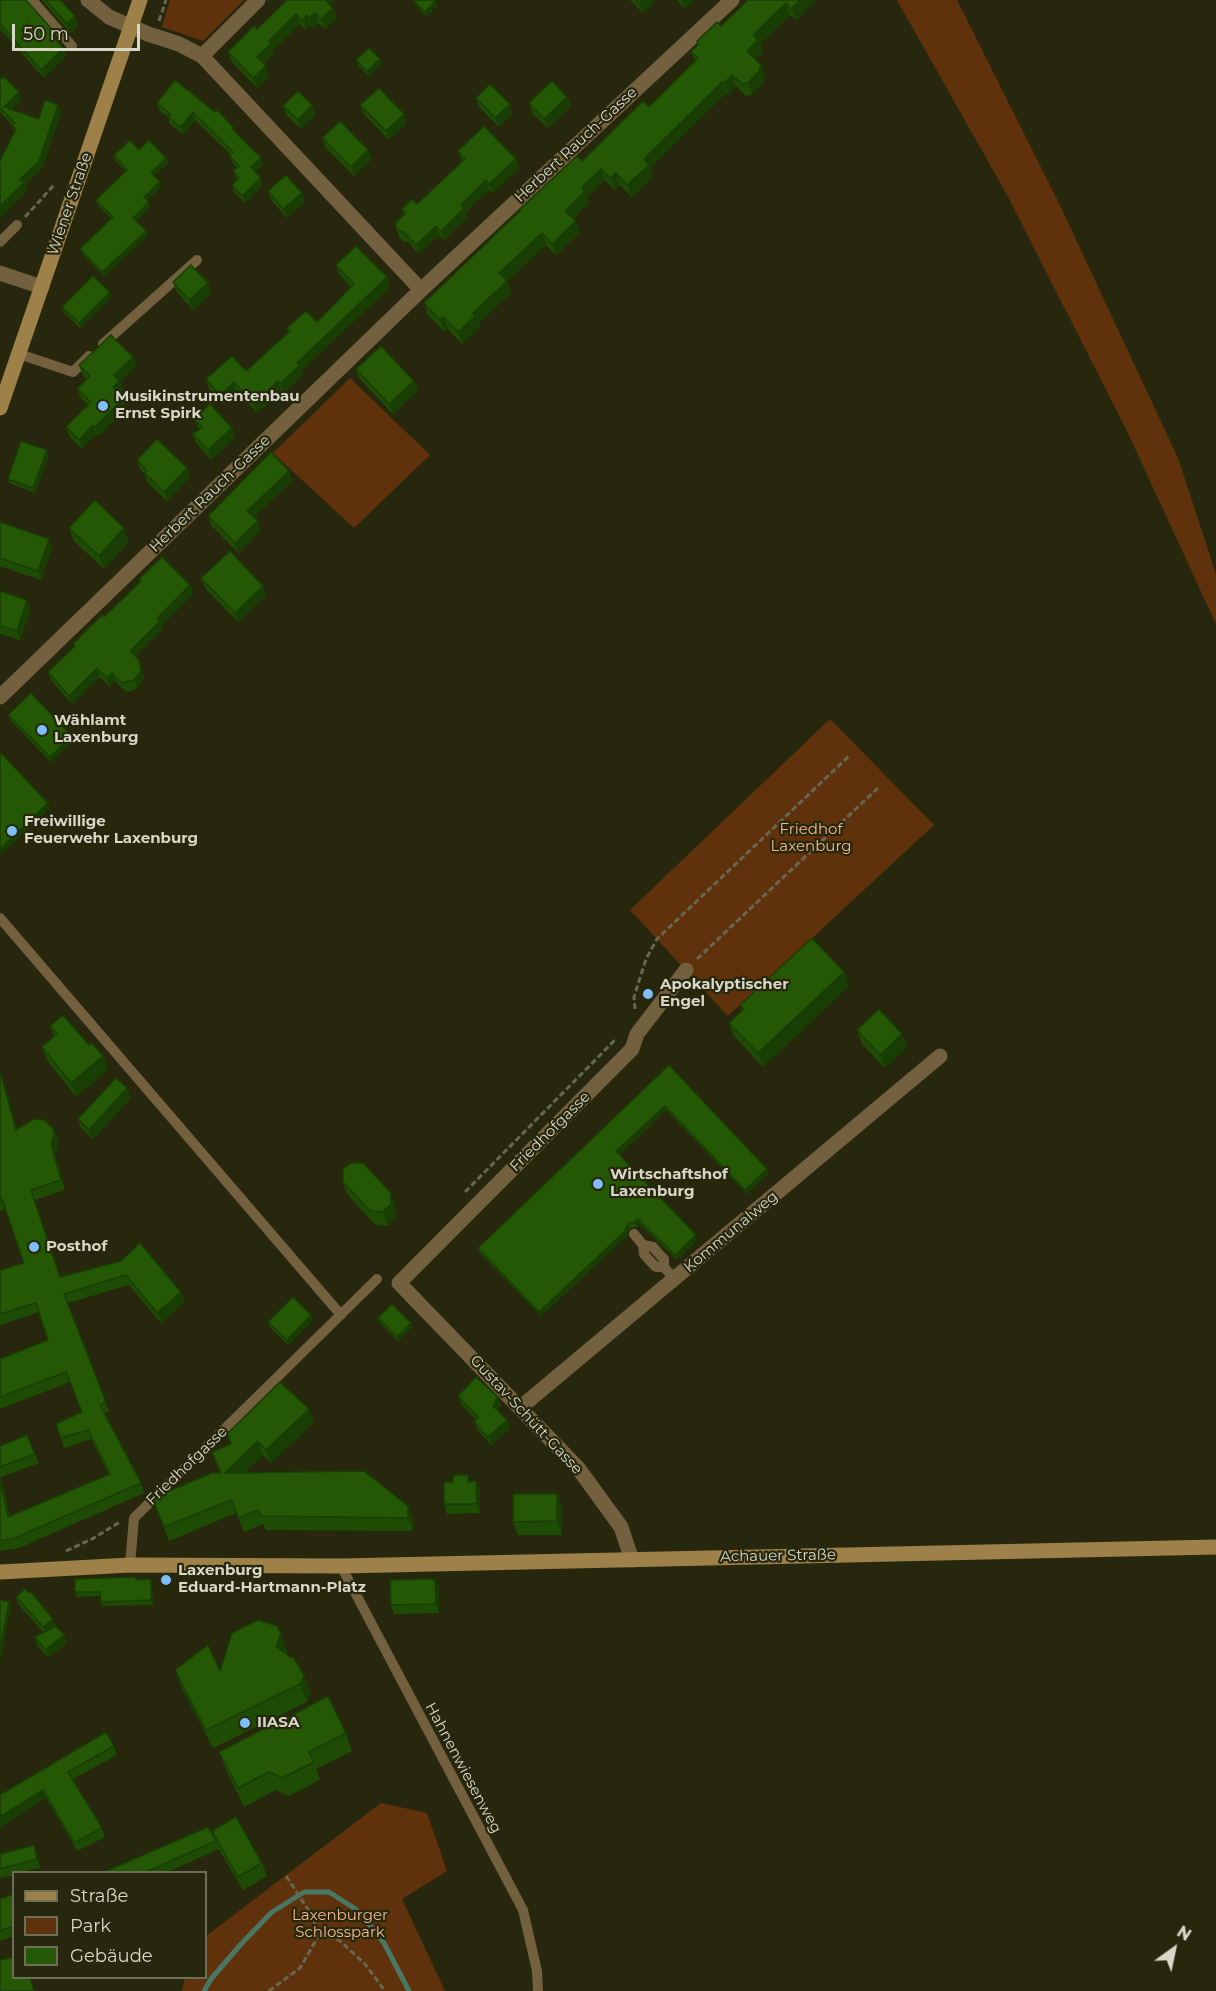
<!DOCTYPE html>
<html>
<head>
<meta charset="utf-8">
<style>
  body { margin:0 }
  #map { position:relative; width:1216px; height:1991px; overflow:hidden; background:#27270e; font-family:Montserrat,sans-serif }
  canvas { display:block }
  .legend { position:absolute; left:12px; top:1871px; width:195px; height:108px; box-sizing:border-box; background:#27270e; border:2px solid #6d6e58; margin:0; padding:8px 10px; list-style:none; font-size:18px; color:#d7d8c8 }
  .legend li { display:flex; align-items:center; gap:12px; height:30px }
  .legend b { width:30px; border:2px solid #6d6e58 }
  .north { position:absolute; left:1144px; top:1919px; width:60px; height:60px; -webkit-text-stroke:4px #27270e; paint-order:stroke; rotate:33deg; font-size:16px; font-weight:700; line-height:24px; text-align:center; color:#d7d8c8 }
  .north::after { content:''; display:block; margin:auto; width:21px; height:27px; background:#d7d8c8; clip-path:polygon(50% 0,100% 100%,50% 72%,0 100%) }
  .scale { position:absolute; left:12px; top:24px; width:128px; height:27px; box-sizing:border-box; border:3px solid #d7d8c8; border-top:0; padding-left:8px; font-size:18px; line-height:21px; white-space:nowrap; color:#d7d8c8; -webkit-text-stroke:4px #27270e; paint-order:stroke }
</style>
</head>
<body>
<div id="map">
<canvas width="1216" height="1991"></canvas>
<ul class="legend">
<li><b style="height:8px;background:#9e8149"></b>Straße</li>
<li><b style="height:16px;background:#60320c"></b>Park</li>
<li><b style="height:16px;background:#245805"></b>Gebäude</li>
</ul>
<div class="north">N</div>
<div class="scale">50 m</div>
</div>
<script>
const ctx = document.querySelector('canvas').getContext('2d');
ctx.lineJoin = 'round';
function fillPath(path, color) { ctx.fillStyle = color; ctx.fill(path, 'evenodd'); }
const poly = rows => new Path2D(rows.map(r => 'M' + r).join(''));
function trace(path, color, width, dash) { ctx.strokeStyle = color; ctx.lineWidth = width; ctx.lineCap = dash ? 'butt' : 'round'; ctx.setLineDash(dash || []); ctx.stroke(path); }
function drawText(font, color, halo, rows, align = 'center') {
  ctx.font = font + ' Montserrat,sans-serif'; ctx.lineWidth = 4.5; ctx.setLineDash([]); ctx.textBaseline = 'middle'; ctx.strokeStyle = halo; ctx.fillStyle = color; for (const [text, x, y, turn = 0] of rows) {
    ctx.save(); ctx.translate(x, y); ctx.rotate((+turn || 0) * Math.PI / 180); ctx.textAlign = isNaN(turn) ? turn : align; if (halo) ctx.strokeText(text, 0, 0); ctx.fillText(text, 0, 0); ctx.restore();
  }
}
fillPath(poly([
  [170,0,244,0,203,41,162,27],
  [897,0,957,0,1057,199,1178,458,1216,574,1216,624,1126,429,1007,195],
  [350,378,430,455,354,528,273,453],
  [830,719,934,825,728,1016,630,910],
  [381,1803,427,1813,447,1871,402,1899,445,1991,182,1991,185,1978,206,1978,206,1936]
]), '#60320c');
trace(poly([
  [204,1991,211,1979,242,1943,272,1912,304,1892,329,1892,357,1910,384,1943,409,1991]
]), '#4a7763', 5);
trace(poly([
  [159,21,166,0],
  [25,217,54,185],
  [697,959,879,787],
  [635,1009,634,997,646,959,657,939,849,756],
  [465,1192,614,1041,617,1040],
  [66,1551,92,1539,120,1522],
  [286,1876,311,1914,319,1935],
  [319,1935,339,1940,365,1964,385,1991],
  [269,1991,300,1968,319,1935]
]), '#676752', 3, [6, 3]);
trace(poly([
  [32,0,72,46],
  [0,242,17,225],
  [103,344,197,260],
  [19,354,73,372,89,356],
  [0,918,341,1315],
  [634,1234,643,1245,644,1254,651,1262,656,1267,664,1267],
  [643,1245,653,1247,660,1255,664,1259,664,1267,674,1279],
  [130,1565,134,1518,377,1279],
  [341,1566,523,1910,537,1971,538,1991]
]), '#72603f', 10);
trace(poly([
  [88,0,109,17,148,34,179,44,202,56,421,290],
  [202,56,258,0],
  [0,273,42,287],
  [0,697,421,290,732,0],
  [521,1407,940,1056],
  [632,1560,621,1527,578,1468,399,1283,632,1049,637,1034,686,970]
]), '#72603f', 15);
trace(poly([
  [0,408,140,0],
  [0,1572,130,1565,341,1566,1216,1547]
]), '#9e8149', 15);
fillPath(poly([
  [0,0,59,43,63,48,66,56,44,78,0,29],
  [42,0,60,0,78,25,70,33],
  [287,0,329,4,333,8,337,18,325,29,318,23,313,28,310,25,305,30,300,24,273,50,274,53,263,64,269,76,257,88,232,62,228,52,257,29],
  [413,0,435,1,437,6,426,16,415,4],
  [630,0,656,0,643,13],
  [677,0,694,0,685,9],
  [748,0,817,0,796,20,790,15,760,44,763,52,755,59,765,76,763,83,752,94,746,96,736,86,728,95,726,93,650,168,653,176,632,197,620,185,615,190,605,180,587,197,589,203,573,219,580,233,556,255,546,245,507,281,511,293,478,324,480,327,462,344,448,329,445,332,428,315,424,303,520,212,519,210,649,107,695,61,691,52,721,26],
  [380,59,381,64,369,76,358,65,356,60],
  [0,77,21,100,11,110,39,119,58,105,61,112,42,168,25,185,27,191,0,217,14,132,12,126,13,126,0,112],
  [175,80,234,128,236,133,263,165,255,172,263,185,245,203,234,192,232,185,237,180,233,171,237,168,232,162,229,155,230,154,195,120,183,134,170,124,168,117,159,110,157,103],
  [567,97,571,106,548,128,532,113,529,103],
  [476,98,513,113,499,127,479,107],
  [360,105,404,114,407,123,389,140,364,114],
  [283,106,316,114,301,129,287,116],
  [322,138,368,150,372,159,354,176,326,148],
  [139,150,166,158,168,163,154,176,160,182,161,187,147,200,150,207,136,221,148,235,104,277,82,253,80,249,112,219,98,205,96,200,126,171,115,160,114,155],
  [458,151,516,159,519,168,493,193,489,190,465,213,467,217,444,240,439,235,419,254,407,241,404,242,399,237,396,228,404,215,402,209,417,204,462,161],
  [268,191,305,202,287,218,271,200],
  [336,265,390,287,301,371,303,375,284,393,281,391,257,413,237,391,224,404,209,389,206,379,246,371,289,332,287,328,317,322,351,287,339,274],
  [173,282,208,283,211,293,193,310,176,291],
  [112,297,80,328,64,312,62,307],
  [133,357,136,366,120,382,123,390,120,393,125,403,121,407,122,412,99,436,96,434,82,449,69,436,66,427,88,405,81,398,77,389,87,379,82,374,79,365],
  [356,369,414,381,418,390,393,414,359,378],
  [194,419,232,428,236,437,211,460,196,443,193,434,199,429],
  [49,455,35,493,9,483,8,479],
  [137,460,190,477,167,501,148,483,145,474,140,469],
  [289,471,292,481,254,517,258,521,261,530,238,553,211,525,208,516],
  [0,522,52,548,41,580,0,566],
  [69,528,129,542,104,569,74,541],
  [201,578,266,595,238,622,205,588],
  [139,579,193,594,162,625,163,629,135,656,139,660,142,669,144,679,137,689,126,692,115,681,110,687,100,677,72,704,51,680,48,672,74,647,73,644,104,617,140,582],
  [0,591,31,609,20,640,0,634],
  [8,715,73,740,51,762,10,720],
  [844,972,849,986,763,1067,734,1036,729,1023,742,1011,740,1005],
  [50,1026,89,1045,103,1056,108,1070,76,1097,47,1060,42,1047,54,1037],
  [857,1030,902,1034,907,1047,885,1068,862,1044],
  [669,1065,768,1174,747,1194,666,1110,619,1155,697,1240,677,1260,640,1224,637,1227,630,1228,627,1236,541,1316,480,1253,478,1248],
  [0,1070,17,1130,53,1128,57,1138,58,1144,55,1154,65,1190,34,1200,60,1277,121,1261,185,1301,161,1323,129,1285,68,1303,109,1411,104,1414,141,1483,144,1493,19,1548,0,1551,0,1446,35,1454,39,1463,1,1477,10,1516,109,1475,91,1439,64,1448,56,1424,82,1412,70,1382,0,1409,0,1359,48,1340,39,1312,0,1325,0,1270,24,1263,5,1209,0,1211],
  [131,1098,93,1139,81,1128,78,1119],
  [343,1182,396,1206,396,1217,388,1226,375,1225,348,1195],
  [378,1318,412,1327,398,1341,380,1323],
  [313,1320,288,1345,270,1327,268,1322],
  [458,1396,498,1397,501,1405,497,1411,507,1420,510,1428,491,1445,477,1429,474,1422,476,1420,461,1404],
  [309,1409,314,1422,271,1463,263,1455,244,1473,364,1471,413,1520,413,1531,266,1530,263,1524,244,1532,236,1513,169,1541,152,1498,221,1473,212,1452,231,1444],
  [476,1481,480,1491,480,1513,447,1514,444,1504,471,1482],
  [557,1494,562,1507,562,1535,518,1535,513,1522],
  [136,1577,137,1580,151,1579,152,1584,153,1605,103,1606,101,1602,101,1596,77,1597,75,1592],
  [435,1579,439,1588,439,1613,394,1614,391,1605],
  [16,1597,56,1626,67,1643,48,1658,37,1645,35,1637,43,1632,19,1605],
  [287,1651,286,1654,290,1657,311,1693,307,1702,213,1748,182,1688,175,1670,220,1671],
  [287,1718,346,1733,352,1751,316,1769,320,1780,289,1796,275,1790,244,1807,226,1770,219,1752],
  [114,1746,117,1755,73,1779,102,1828,105,1837,77,1851,46,1798,0,1795],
  [212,1831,262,1863,267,1876,243,1890,218,1848,219,1849,168,1872,104,1872,214,1838],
  [37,1853,40,1868,21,1872,14,1872,14,1875,0,1878,0,1854],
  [14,1894,14,1936,0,1941,0,1899]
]), '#1f4c04');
fillPath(poly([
  [324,0,334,0,326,7],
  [643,0,656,0,643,13,639,4],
  [682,0,694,0,685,9],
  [800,0,817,0,796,20,791,9],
  [435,1,437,6,426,16,425,12],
  [786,3,790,15,760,44,763,52,751,63,747,51,753,35],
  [333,8,337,18,325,29,321,19],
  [315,13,318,23,313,28,309,18],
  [296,14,300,24,273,50,274,53,260,67,257,57,269,41],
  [307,15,310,25,305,30,302,20],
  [75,16,78,25,70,33,67,24],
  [63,48,66,56,44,78,41,70],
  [380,59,381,64,369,76,367,71],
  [761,65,765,76,763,83,752,94,748,83],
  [266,66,269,76,257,88,253,78],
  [732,75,736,86,728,95,724,83],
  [722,82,726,93,650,168,653,176,632,197,627,185,644,159],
  [19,92,21,100,6,115,4,107],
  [567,97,571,106,548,128,544,119],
  [510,104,513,113,499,127,495,118],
  [58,105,61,112,42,168,25,185,27,191,0,217,0,206],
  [312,105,316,114,301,129,298,120],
  [193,112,195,120,183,134,181,127],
  [404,114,407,123,389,140,386,131],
  [368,150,372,159,354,176,351,167],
  [166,158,168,163,153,177,151,173],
  [261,158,263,165,253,174,251,167],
  [516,159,519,168,493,193,489,184],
  [601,169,605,180,587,197,589,203,569,222,565,211,582,187],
  [616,173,620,185,615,190,610,178],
  [261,178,263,185,245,203,242,196],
  [486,180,489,190,465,213,467,217,444,240,441,231,461,205],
  [160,182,161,187,145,202,144,197],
  [302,193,305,202,287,218,283,209],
  [149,202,150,207,135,222,133,218],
  [576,221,580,233,556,255,552,244],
  [436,226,439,235,419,254,416,245],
  [146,231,148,235,104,277,102,272],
  [542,233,546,245,507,281,511,293,478,324,480,327,462,344,458,332,473,313,499,273],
  [387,277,390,287,301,371,303,375,284,393,280,384,297,363],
  [208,283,211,293,193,310,189,300],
  [110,292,112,297,80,328,79,323],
  [443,317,448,329,445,332,440,320],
  [133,357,136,366,120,382,123,390,117,396,113,387,114,375],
  [278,381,281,391,257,413,254,404],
  [414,381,418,390,393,414,389,404],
  [234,382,237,391,224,404,220,395],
  [121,394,125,403,121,407,122,412,99,436,95,427,116,399],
  [93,425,96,434,82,449,79,440],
  [232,428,236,437,211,460,208,450],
  [47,450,49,455,35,493,33,488],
  [187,468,190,477,167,501,164,492],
  [289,471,292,481,251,520,247,511],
  [258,521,261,530,238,553,235,543],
  [124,528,129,542,104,569,99,556],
  [49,539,52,548,41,580,38,571],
  [190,585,193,594,162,625,163,629,133,659,130,651,157,618],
  [263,586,266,595,238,622,235,613],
  [27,600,31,609,20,640,17,631],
  [139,660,142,669,144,679,137,689,134,680],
  [97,668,100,677,72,704,69,696],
  [112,673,115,681,110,687,107,678],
  [72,736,73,740,51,762,50,757],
  [48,803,50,808,0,855,0,849],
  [844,972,849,986,763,1067,758,1053],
  [902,1034,907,1047,885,1068,880,1055],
  [103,1056,108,1070,76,1097,71,1083],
  [0,1070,2,1075,20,1140,16,1130],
  [127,1088,131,1098,93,1139,89,1130],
  [665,1106,666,1110,617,1156,616,1151],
  [53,1128,58,1144,55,1154,65,1190,51,1144],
  [767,1169,768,1174,747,1194,745,1190],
  [391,1193,396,1206,396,1217,388,1226,383,1212],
  [638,1219,640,1224,637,1227,635,1222],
  [628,1223,630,1228,627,1236,541,1316,539,1312],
  [696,1235,697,1240,677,1260,675,1255],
  [181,1292,185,1301,161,1323,157,1313],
  [311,1315,313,1320,288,1345,287,1340],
  [411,1323,412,1327,398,1341,397,1337],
  [498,1397,501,1405,496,1414,493,1406],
  [309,1409,314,1422,271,1463,266,1450],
  [507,1420,510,1428,491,1445,488,1437],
  [258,1441,263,1455,230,1487,225,1473],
  [0,1475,12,1527,8,1517,0,1480],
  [476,1481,480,1491,480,1513,477,1504],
  [557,1494,562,1507,562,1535,557,1521],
  [408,1506,413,1520,413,1531,408,1518],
  [151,1579,152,1584,153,1605,151,1600],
  [435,1579,439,1588,439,1613,436,1604],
  [9,1602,11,1606,0,1663,0,1650],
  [53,1619,56,1627,46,1635,43,1627],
  [281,1633,287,1651,283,1664,276,1646],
  [64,1635,67,1643,48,1658,45,1650],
  [304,1675,311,1693,307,1702,300,1684],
  [43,1790,46,1798,0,1828,0,1817],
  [34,1845,37,1853,40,1868,37,1859]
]), '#193e04');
const building = poly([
  [0,0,26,0,56,34,54,37,63,48,41,70,0,24,0,0],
  [46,0,60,0,75,16,67,24,46,0],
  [287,0,325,0,333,8,321,19,315,13,309,18,307,15,302,20,296,14,269,41,271,43,257,57,266,66,253,78,228,52,254,26,257,29,287,0],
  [413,0,434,0,435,1,425,12,413,0],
  [636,0,643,0,639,4,636,0],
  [748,0,800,0,791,9,786,3,753,35,758,40,747,51,761,65,759,71,748,83,742,84,732,75,724,83,722,82,644,159,649,165,627,185,616,173,610,178,601,169,582,187,585,191,565,211,576,221,552,244,542,233,499,273,507,281,473,313,475,316,458,332,443,317,440,320,424,303,520,211,519,210,577,156,582,161,643,101,649,107,698,58,691,52,698,44,697,41,717,22,721,26,748,0],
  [369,48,380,59,367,71,356,60,369,48],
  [0,77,2,79,4,77,19,92,4,107,39,119,45,100,58,105,39,161,20,179,24,183,0,206,0,161,16,129,12,126,15,123,0,108,0,77],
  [175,80,215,112,217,110,234,128,232,129,261,158,251,167,261,178,242,196,232,185,239,178,233,171,239,166,229,155,233,152,193,112,181,127,168,117,170,114,157,103,175,80],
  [552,81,567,97,544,119,529,103,552,81],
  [490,84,510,104,495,118,476,98,490,84],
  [379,88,404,114,386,131,360,105,379,88],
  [298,91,312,105,298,120,283,106,298,91],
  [340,121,368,150,351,167,322,138,340,121],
  [484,126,516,159,489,184,486,180,461,205,464,208,441,231,436,226,416,245,404,232,401,232,396,228,396,222,406,213,402,209,412,199,417,204,465,159,458,151,484,126],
  [130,140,139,150,149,140,166,158,151,173,160,182,144,197,149,202,133,218,146,231,102,272,80,249,113,217,96,200,127,170,114,155,130,140],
  [286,175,302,193,283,209,268,191,286,175],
  [356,246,387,277,297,363,299,366,280,384,278,381,254,404,234,382,220,395,206,379,232,356,246,371,290,331,287,328,306,311,317,322,354,284,336,265,356,246],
  [191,265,208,283,189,300,173,282,191,265],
  [93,276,110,292,79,323,62,307,93,276],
  [111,335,133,357,114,375,119,381,113,387,121,394,116,399,119,403,95,427,93,425,79,440,66,427,91,402,77,389,90,376,79,365,111,335],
  [381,346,414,381,389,404,356,369,381,346],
  [210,404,232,428,208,450,193,434,202,427,194,419,210,404],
  [157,439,187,468,164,492,145,473,147,471,137,460,157,439],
  [21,441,47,450,33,488,8,479,21,441],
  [271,452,289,471,247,511,258,521,235,543,208,516,271,452],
  [95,500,124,528,99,556,69,528,95,500],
  [0,522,49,539,38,571,0,558,0,522],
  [230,551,263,586,235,613,201,578,230,551],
  [162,557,190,585,157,618,160,621,130,651,139,660,141,671,134,680,122,683,112,673,107,678,97,668,69,696,48,672,75,646,73,644,102,615,104,617,141,581,139,579,162,557],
  [0,591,27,600,17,631,0,626,0,591],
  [31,693,72,736,50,757,8,715,31,693],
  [0,752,48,803,0,849,0,752],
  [812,938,844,972,758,1053,729,1023,744,1009,740,1005,812,938],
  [879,1009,902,1034,880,1055,857,1030,879,1009],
  [63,1015,89,1045,92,1043,103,1056,71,1083,42,1047,57,1034,50,1026,63,1015],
  [669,1065,767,1169,745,1190,665,1106,616,1151,696,1235,675,1255,638,1219,635,1222,628,1223,625,1231,539,1312,478,1248,669,1065],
  [0,1072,16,1130,32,1120,38,1119,44,1120,53,1128,54,1134,51,1144,61,1180,31,1190,60,1277,121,1261,140,1243,181,1292,157,1313,126,1275,64,1294,106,1402,100,1405,141,1483,15,1538,0,1541,0,1480,8,1517,110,1474,88,1430,61,1438,56,1424,82,1412,66,1372,0,1397,0,1359,48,1340,36,1303,0,1314,0,1270,24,1263,2,1199,0,1200,0,1072],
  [116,1078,127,1088,89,1130,78,1119,116,1078],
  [351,1163,363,1163,391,1193,391,1204,383,1212,370,1211,343,1182,343,1169,351,1163],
  [293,1297,311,1315,287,1340,268,1322,293,1297],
  [392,1304,411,1323,397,1337,378,1318,392,1304],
  [476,1377,498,1397,493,1406,507,1420,488,1437,474,1422,478,1417,458,1396,476,1377],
  [280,1382,309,1409,266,1450,258,1441,225,1473,364,1471,408,1506,408,1518,261,1516,258,1510,239,1518,231,1500,164,1527,152,1498,212,1473,221,1473,212,1452,231,1444,227,1434,280,1382],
  [27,1435,35,1454,0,1467,0,1446,27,1435],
  [453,1475,468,1475,468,1482,476,1481,477,1504,444,1504,444,1482,453,1482,453,1475],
  [513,1494,557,1494,557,1521,513,1522,513,1494],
  [136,1577,136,1580,151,1579,151,1600,101,1602,100,1592,75,1592,75,1579,136,1577],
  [435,1579,436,1604,391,1605,390,1580,435,1579],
  [25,1589,29,1593,31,1592,53,1619,43,1627,16,1597,25,1589],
  [0,1600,9,1602,0,1650,0,1600],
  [258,1620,277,1626,281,1633,276,1646,290,1657,294,1658,304,1675,300,1684,206,1730,175,1670,208,1645,220,1671,232,1633,258,1620],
  [56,1626,64,1635,45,1650,35,1637,56,1626],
  [328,1696,346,1733,309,1752,314,1762,282,1778,269,1772,238,1788,219,1752,286,1717,285,1719,328,1696],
  [106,1732,114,1746,68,1772,102,1828,74,1843,43,1790,0,1817,0,1795,106,1732],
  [236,1817,262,1863,238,1877,212,1831,236,1817],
  [208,1827,216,1841,146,1872,104,1872,208,1827],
  [34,1845,37,1859,0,1869,0,1854,34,1845],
  [14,1894,14,1926,0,1931,0,1899,14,1894],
  [14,1957,14,1977,30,1977,34,1991,0,1991,0,1960,14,1957]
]);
fillPath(building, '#245805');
trace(building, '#193e04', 1.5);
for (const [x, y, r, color] of [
  [103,406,6,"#7dbef9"],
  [42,730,6,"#7dbef9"],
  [12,831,6,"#7dbef9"],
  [648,994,6,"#7dbef9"],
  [598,1184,6,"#7dbef9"],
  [34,1247,6,"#7dbef9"],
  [166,1580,6,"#7dbef9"],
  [245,1723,6,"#7dbef9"]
]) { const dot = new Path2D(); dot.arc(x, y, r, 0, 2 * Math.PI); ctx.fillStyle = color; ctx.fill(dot); trace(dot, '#27270e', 2); }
drawText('15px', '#d7d8c8', '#27270e', [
  ["Herbert Rauch-Gasse",576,145,-43],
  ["Wiener Straße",70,204,-71],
  ["Herbert Rauch-Gasse",210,494,-44],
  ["Friedhofgasse",550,1132,-45],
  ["Kommunalweg",731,1232,-40],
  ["Gustav-Schütt-Gasse",526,1415,47],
  ["Friedhofgasse",187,1466,-44],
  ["Achauer Straße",778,1556,-1],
  ["Hahnenwiesenweg",463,1768,62]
]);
drawText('bold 15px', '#d7d8c8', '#27270e', [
  ["Musikinstrumentenbau",115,397],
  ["Ernst Spirk",115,414],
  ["Wählamt",54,721],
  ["Laxenburg",54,738],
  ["Freiwillige",24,822],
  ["Feuerwehr Laxenburg",24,839],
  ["Apokalyptischer",660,985],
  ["Engel",660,1002],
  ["Wirtschaftshof",610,1175],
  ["Laxenburg",610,1192],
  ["Posthof",46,1247],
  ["Laxenburg",178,1571],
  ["Eduard-Hartmann-Platz",178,1588],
  ["IIASA",257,1723]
], 'left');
drawText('15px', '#f4b78e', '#27270e', [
  ["Friedhof",811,830],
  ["Laxenburg",811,847],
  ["Laxenburger",340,1916],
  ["Schlosspark",340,1933]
]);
</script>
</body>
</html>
